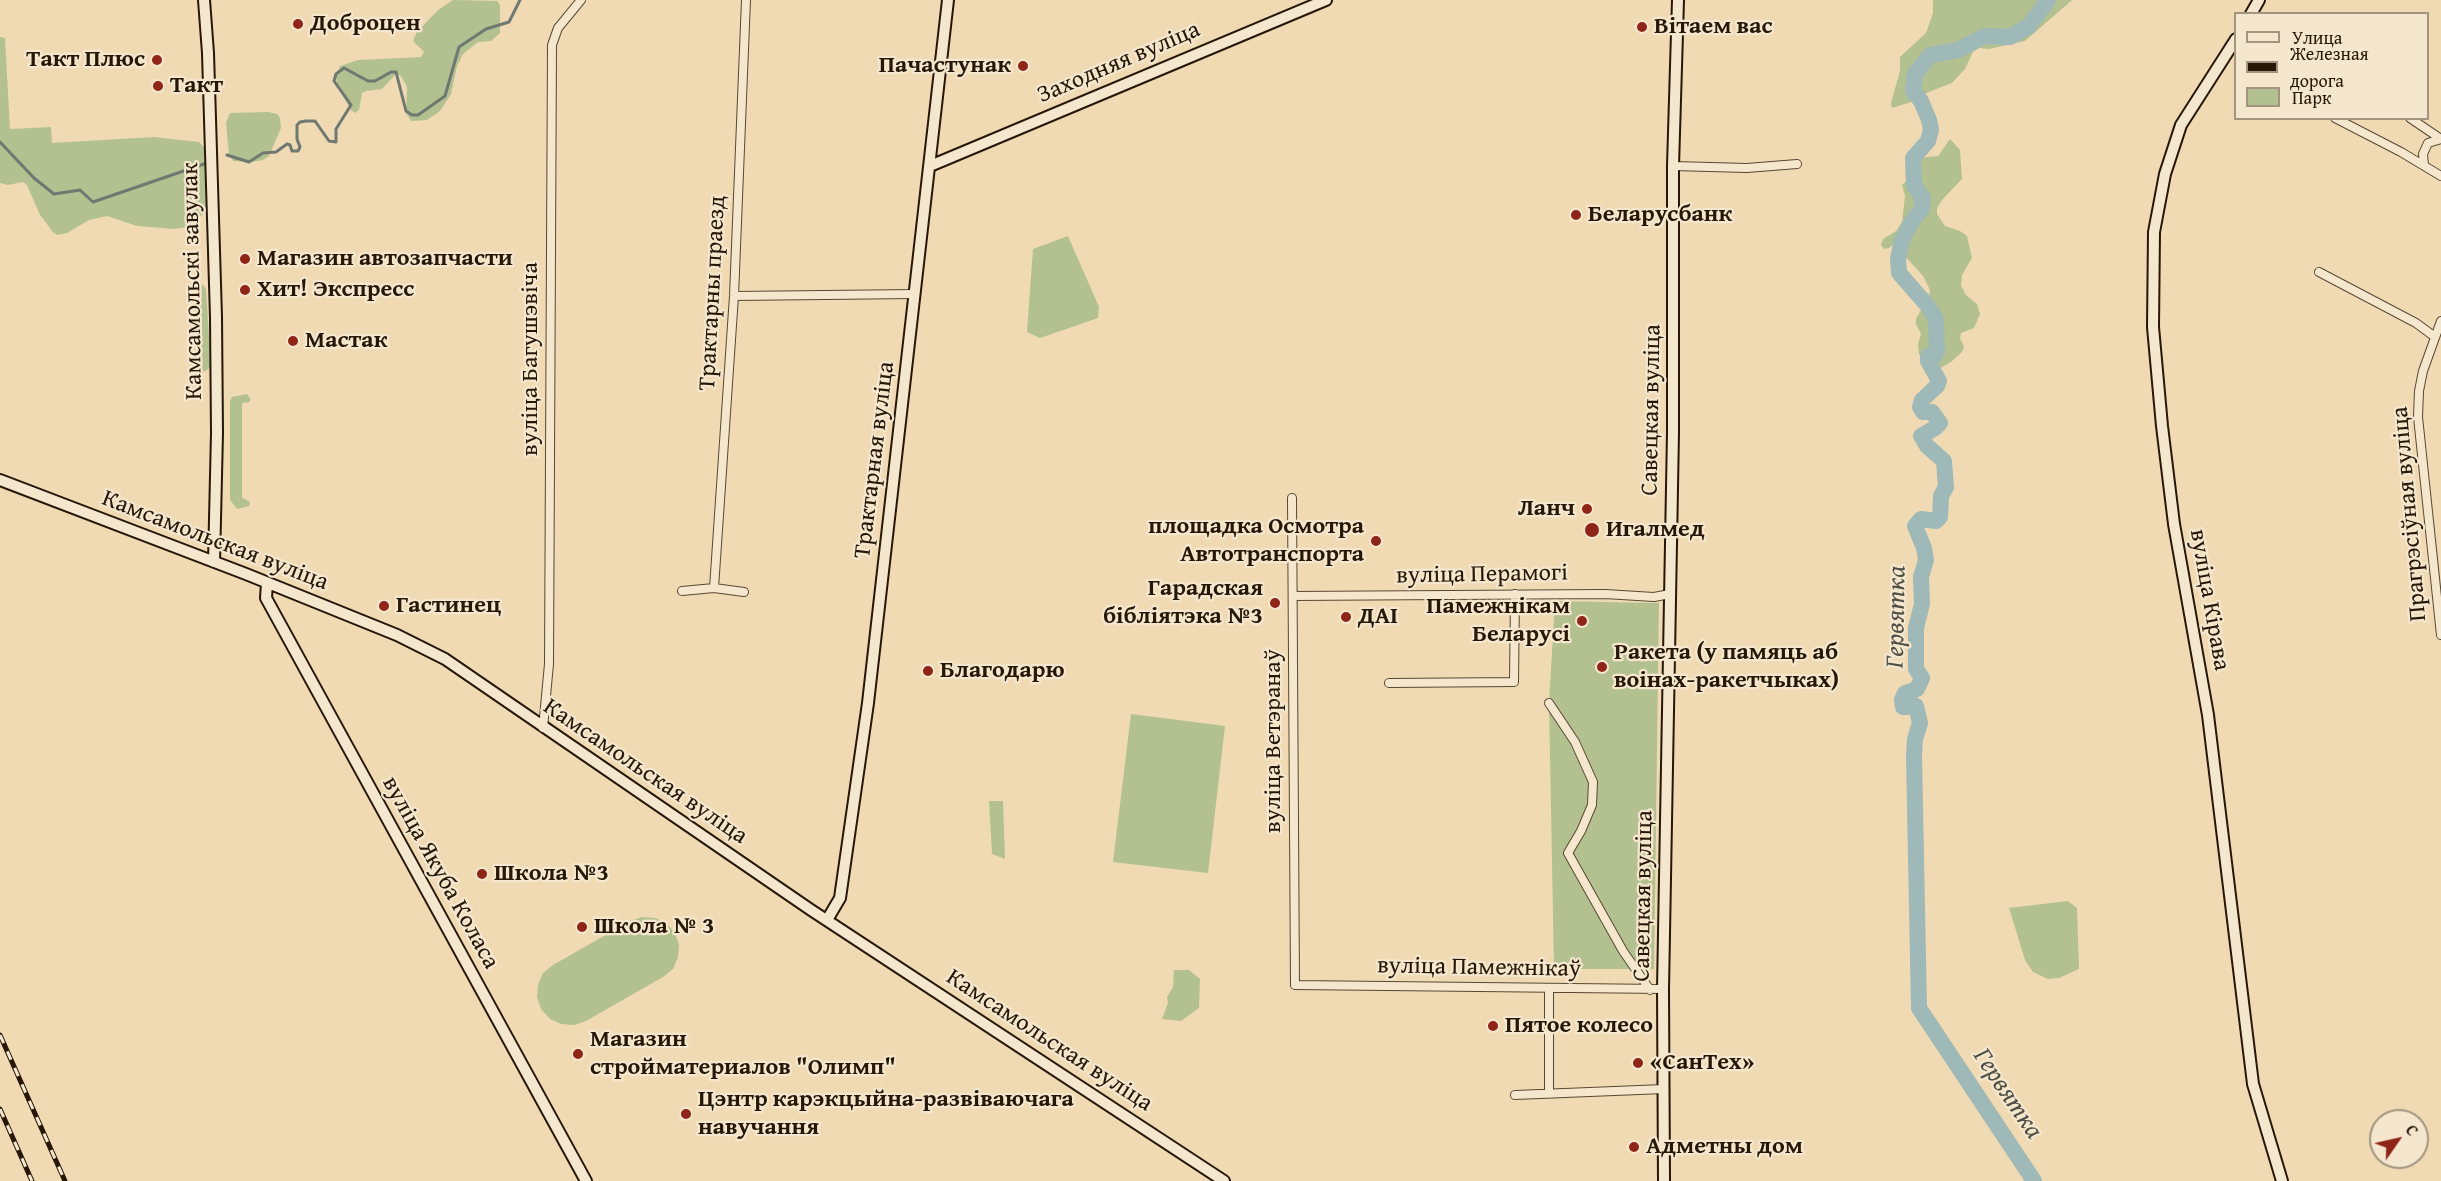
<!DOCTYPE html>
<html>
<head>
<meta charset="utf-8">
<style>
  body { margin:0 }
  #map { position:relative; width:2441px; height:1181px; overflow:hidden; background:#efdab3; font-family:"Gentium Book Plus",serif }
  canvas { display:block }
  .legend { position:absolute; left:2234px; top:12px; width:195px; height:108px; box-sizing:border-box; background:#f5e7ce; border:2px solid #a2947e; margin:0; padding:8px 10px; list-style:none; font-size:18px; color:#261707 }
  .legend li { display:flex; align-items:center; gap:12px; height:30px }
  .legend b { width:30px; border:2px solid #a2947e }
  .north { position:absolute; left:2369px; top:1109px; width:60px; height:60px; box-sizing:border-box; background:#f5e7ce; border:2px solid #a2947e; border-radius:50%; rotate:56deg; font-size:16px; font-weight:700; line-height:24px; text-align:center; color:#261707 }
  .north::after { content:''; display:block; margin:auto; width:21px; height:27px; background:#8f2418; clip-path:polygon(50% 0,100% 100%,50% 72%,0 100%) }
</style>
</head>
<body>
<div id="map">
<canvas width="2441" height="1181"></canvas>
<ul class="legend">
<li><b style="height:8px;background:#f5e7ce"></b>Улица</li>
<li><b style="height:8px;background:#261707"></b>Железная дорога</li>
<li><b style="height:16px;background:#b3c191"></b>Парк</li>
</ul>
<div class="north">С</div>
</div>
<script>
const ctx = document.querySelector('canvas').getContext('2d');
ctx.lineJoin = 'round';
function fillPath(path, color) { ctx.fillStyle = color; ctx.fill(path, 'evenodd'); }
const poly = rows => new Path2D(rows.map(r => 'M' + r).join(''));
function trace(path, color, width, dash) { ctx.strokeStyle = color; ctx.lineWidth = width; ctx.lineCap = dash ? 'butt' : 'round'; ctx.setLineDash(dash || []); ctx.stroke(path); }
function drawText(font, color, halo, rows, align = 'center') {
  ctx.font = font + ' "Gentium Book Plus",serif'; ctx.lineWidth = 4.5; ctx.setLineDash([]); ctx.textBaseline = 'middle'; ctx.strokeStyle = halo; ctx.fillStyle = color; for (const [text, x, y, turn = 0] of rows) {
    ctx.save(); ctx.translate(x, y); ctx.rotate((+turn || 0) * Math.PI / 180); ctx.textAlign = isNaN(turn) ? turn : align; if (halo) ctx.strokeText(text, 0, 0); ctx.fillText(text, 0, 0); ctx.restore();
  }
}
fillPath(poly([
  [453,0,497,1,500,5,500,33,491,41,478,42,463,54,457,66,451,94,440,111,427,120,411,121,406,113,407,87,401,76,396,74,382,89,366,91,362,93,359,110,355,113,351,110,337,86,336,76,340,66,358,60,421,57,424,52,413,41,417,32,438,10],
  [1933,0,2072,0,2025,41,1989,49,1979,48,1973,52,1965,69,1952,83,1929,92,1911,102,1892,108,1891,103,1900,71,1900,57,1926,33,1933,13],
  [0,37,5,38,10,129,51,127,52,143,154,137,199,142,205,148,209,203,205,212,189,227,174,229,137,226,107,216,89,220,67,233,57,235,53,232,40,215,27,185,23,182,8,185,0,183],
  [268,112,277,114,280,118,281,128,269,156,263,160,251,162,233,161,229,155,226,123,230,113],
  [1950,139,1960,150,1962,179,1942,200,1937,208,1937,214,1945,226,1960,231,1967,236,1972,258,1962,275,1961,286,1966,295,1977,304,1980,314,1974,328,1961,333,1960,338,1964,347,1962,352,1951,362,1939,369,1924,363,1919,354,1918,344,1921,334,1916,324,1916,319,1929,296,1930,290,1923,276,1905,256,1910,238,1905,237,1889,248,1884,249,1881,245,1883,239,1896,231,1902,222,1905,196,1902,185,1910,177,1914,162,1917,158,1938,156],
  [1068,236,1099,307,1098,318,1040,338,1027,332,1033,249],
  [198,284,203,285,206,289,211,367,204,372,199,369,194,289],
  [247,394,250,398,250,402,242,403,242,498,249,501,250,503,249,506,237,509,230,500,230,401,232,397],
  [1555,601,1659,603,1654,969,1554,969,1549,703],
  [1131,714,1225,726,1208,873,1113,862],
  [989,801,1003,801,1005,859,992,854],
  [2068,901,2077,908,2079,969,2059,978,2048,979,2033,972,2025,960,2009,908],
  [642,917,655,918,666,923,675,933,679,945,678,957,673,969,663,977,586,1021,574,1025,561,1024,550,1019,541,1009,537,997,538,985,543,973,553,965,630,921],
  [1174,970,1189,970,1200,979,1199,1008,1181,1021,1162,1019,1168,1003,1167,997,1173,987]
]), '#b3c191');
trace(poly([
  [0,142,34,178,54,194,80,190,93,202,204,164],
  [227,155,249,162,263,153,276,152,287,144,290,145,292,151,298,151,300,147,297,139,297,125,300,122,306,121,315,121,329,141,336,142,336,129,351,105,334,81,336,74,344,68,368,81,375,81,391,72,396,72,406,111,412,115,418,115,445,96,459,47,486,29,509,22,520,0]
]), '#6f7871', 3);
trace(poly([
  [2034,1181,1919,1008,1914,756,1915,739,1920,723,1916,706,1909,702,1907,707,1903,707,1902,700,1905,693,1917,689,1922,678,1916,669,1916,628,1922,604,1921,577,1926,560,1924,548,1915,526,1921,519,1936,521,1940,517,1941,496,1946,487,1944,461,1927,446,1921,436,1935,428,1940,423,1932,412,1923,412,1920,407,1922,400,1937,386,1939,381,1928,361,1928,356,1935,355,1937,351,1936,319,1927,305,1899,273,1898,259,1902,240,1913,220,1922,209,1923,198,1914,185,1913,158,1928,141,1931,130,1929,120,1921,101,1913,91,1915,74,1930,55,1958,50,1984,36,2010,37,2029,26,2048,0]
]), '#9fb8b8', 16);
const street = poly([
  [2335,118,2401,152,2441,176],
  [2410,118,2441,139],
  [2424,165,2423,154,2428,143,2441,139],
  [1673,166,1747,168,1797,164],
  [2319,272,2416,323,2435,337],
  [734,296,915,294],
  [2441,321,2423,371,2419,391,2418,417,2441,635],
  [1292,498,1295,985,1663,989],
  [714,588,734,296,746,0],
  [682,591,714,588,744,592],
  [1293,596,1605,594,1654,597,1670,594],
  [1389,683,1514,682,1515,594],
  [1549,703,1575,742,1593,782,1592,805,1581,831,1568,853,1623,951,1650,990],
  [543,728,549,664,552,45,558,28,581,0],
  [1549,988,1549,1094],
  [1515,1095,1664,1089]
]);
const secondary = poly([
  [204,0,208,53,216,317,217,433,214,562],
  [2251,14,2259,0],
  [2236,39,2181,125,2165,174,2154,232,2153,327,2162,426,2174,524,2208,715,2253,1084,2282,1181],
  [930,166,1326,0],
  [0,480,246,574,397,635,445,659,811,910,1224,1181],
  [267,583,266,598,586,1181],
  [827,920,840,898,868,703,948,0],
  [1664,1181,1663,989,1673,432,1673,166,1678,0]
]);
trace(street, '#584832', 10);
trace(secondary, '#261707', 14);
trace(street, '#f5e7ce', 8);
trace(secondary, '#f5e7ce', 10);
const rail = poly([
  [0,1035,65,1181],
  [0,1109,32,1181]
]);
trace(rail, '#261707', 5);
trace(rail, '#f5e7ce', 3, [9]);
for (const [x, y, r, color] of [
  [298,24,6,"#8f2418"],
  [1642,27,6,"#8f2418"],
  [157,60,6,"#8f2418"],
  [1023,66,6,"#8f2418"],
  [158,86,6,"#8f2418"],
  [1576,215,6,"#8f2418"],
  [245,259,6,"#8f2418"],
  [245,290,6,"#8f2418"],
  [293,341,6,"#8f2418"],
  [1587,509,6,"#8f2418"],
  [1592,530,8,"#8f2418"],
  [1376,541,6,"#8f2418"],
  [1275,603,6,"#8f2418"],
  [384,606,6,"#8f2418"],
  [1346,617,6,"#8f2418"],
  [1582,621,6,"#8f2418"],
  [1602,667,6,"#8f2418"],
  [928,671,6,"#8f2418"],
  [482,874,6,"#8f2418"],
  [582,927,6,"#8f2418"],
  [1493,1026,6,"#8f2418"],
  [578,1054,6,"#8f2418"],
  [1638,1063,6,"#8f2418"],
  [686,1114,6,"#8f2418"],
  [1634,1147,6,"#8f2418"]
]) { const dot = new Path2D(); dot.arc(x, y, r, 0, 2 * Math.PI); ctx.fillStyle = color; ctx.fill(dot); trace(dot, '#f5e7ce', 2); }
drawText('bold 24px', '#261707', '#f5e7ce', [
  ["Доброцен",310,24],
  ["Вітаем вас",1654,27],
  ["Такт Плюс",145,60,"right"],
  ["Пачастунак",1011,66,"right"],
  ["Такт",170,86],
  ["Беларусбанк",1588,215],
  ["Магазин автозапчасти",257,259],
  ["Хит! Экспресс",257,290],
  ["Мастак",305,341],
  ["Ланч",1575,509,"right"],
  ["площадка Осмотра",1364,527,"right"],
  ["Автотранспорта",1364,555,"right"],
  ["Игалмед",1606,530],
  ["Гарадская",1263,589,"right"],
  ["бібліятэка №3",1263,617,"right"],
  ["Гастинец",396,606],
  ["Памежнікам",1570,607,"right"],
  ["Беларусі",1570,635,"right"],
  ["ДАІ",1358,617],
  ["Ракета (у памяць аб",1614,653],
  ["воінах-ракетчыках)",1614,681],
  ["Благодарю",940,671],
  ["Школа №3",494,874],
  ["Школа № 3",594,927],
  ["Пятое колесо",1505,1026],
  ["Магазин",590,1040],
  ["стройматериалов \"Олимп\"",590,1068],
  ["«СанТех»",1650,1063],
  ["Цэнтр карэкцыйна-развіваючага",698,1100],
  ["навучання",698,1128],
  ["Адметны дом",1646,1147]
], 'left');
drawText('24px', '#261707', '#f5e7ce', [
  ["Заходняя вуліца",1119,63,-23],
  ["Камсамольскі завулак",193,281,-91],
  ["Трактарны праезд",713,293,-87],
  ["вуліца Багушэвіча",531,359,-90],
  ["Савецкая вуліца",1652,410,-89],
  ["Трактарная вуліца",875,460,-83],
  ["Прагрэсіўная вуліца",2410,514,-95],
  ["Камсамольская вуліца",215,541,21],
  ["вуліца Перамогі",1482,575,-1],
  ["вуліца Кірава",2209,600,80],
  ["вуліца Ветэранаў",1274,741,-90],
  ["Камсамольская вуліца",645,772,34],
  ["вуліца Якуба Коласа",440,873,61],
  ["Савецкая вуліца",1644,896,-89],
  ["вуліца Памежнікаў",1479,968,1],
  ["Камсамольская вуліца",1049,1041,33]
]);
drawText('italic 26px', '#504f45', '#f5e7ce', [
  ["Гервятка",1897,617,-89],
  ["Гервятка",2007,1094,56]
]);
</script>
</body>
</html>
